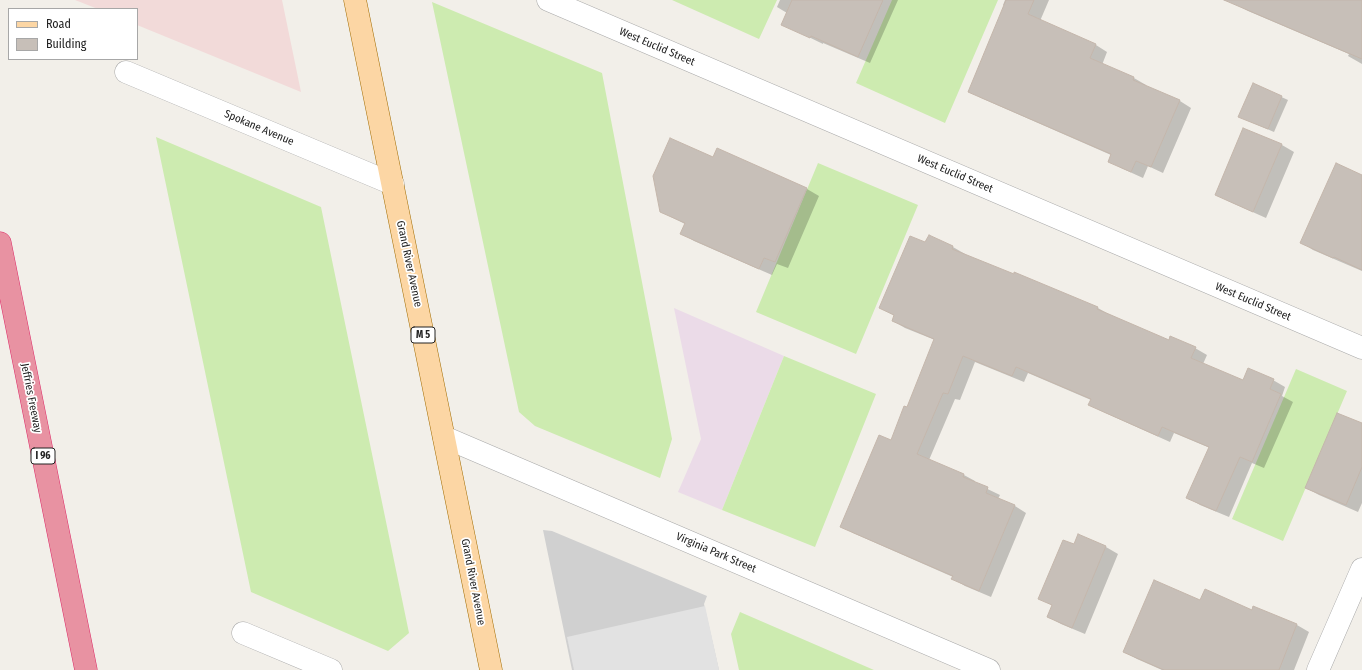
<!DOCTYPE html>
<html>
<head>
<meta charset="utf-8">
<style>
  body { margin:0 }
  #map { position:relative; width:1362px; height:670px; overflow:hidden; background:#f2efe9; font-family:"Fira Sans Condensed",sans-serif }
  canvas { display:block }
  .legend { position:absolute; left:8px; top:8px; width:130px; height:52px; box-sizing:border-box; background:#fff; border:1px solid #a7a7a7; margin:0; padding:5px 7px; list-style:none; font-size:12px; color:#222 }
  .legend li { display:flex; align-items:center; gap:8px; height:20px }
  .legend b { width:20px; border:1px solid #a7a7a7 }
</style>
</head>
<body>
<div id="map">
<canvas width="1362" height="670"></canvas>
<ul class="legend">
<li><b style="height:5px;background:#fcd6a4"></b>Road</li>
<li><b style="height:11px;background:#c7bfb8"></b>Building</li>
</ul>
</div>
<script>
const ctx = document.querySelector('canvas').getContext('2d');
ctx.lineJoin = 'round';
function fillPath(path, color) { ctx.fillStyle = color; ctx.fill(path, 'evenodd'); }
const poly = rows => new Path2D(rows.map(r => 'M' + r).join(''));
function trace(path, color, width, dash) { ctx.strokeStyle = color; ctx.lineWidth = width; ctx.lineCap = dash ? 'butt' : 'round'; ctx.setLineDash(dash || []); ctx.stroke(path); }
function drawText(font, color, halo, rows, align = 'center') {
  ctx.font = font + ' "Fira Sans Condensed",sans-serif'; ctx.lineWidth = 3.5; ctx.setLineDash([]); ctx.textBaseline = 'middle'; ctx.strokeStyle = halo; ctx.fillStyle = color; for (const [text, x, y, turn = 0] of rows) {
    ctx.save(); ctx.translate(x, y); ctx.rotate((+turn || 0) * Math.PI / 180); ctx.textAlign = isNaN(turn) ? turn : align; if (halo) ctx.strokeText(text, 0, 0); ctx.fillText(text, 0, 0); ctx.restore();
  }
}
fillPath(poly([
  [75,0,282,0,301,92,137,25,137,9,98,9]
]), '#f2dad9');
fillPath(poly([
  [674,308,784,356,722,510,678,492,701,439]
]), '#ebdbe8');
fillPath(poly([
  [543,530,552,531,707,596,704,604,719,670,572,670]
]), '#d0d0d0');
fillPath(poly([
  [672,0,777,0,759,39],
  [892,0,998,0,945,123,856,83],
  [432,2,602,73,672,439,660,478,535,426,519,412],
  [156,137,321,207,409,633,388,651,251,592],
  [818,163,918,205,856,354,756,312],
  [784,356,876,394,815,547,722,510],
  [1296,369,1347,391,1283,541,1232,519],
  [740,612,874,670,739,670,731,634]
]), '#cdebb0');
fillPath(poly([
  [705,606,719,670,574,670,567,637]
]), '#e2e2e2');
fillPath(poly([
  [780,0,898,0,870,63,823,43,823,44,782,24,787,13,777,7],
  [1005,0,1049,0,1040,21,1096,45,1107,52,1102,65,1134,78,1146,85,1145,86,1180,101,1191,108,1163,173,1148,166,1143,178,1121,168,1109,161,1111,155,981,98,970,92,1005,6,1003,5],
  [1237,0,1362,0,1362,64,1348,56,1349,54,1248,11,1235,4],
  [1253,84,1288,100,1274,132,1246,120],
  [1243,129,1282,145,1294,152,1266,218,1228,201,1216,194],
  [718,149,807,189,819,196,788,268,777,264,772,275,694,241,681,233,685,224,661,212,714,158],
  [1362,176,1362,271,1313,250,1301,242],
  [929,236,953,247,965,254,964,255,1014,276,1015,274,1098,308,1110,315,1169,341,1195,348,1207,355,1203,364,1243,382,1273,380,1285,387,1282,396,1293,402,1264,468,1252,463,1229,517,1200,505,1188,498,1210,448,1174,433,1170,442,1101,411,1089,404,1091,400,1028,373,1024,382,975,362,960,400,955,399,929,460,964,475,975,481,975,483,1000,495,998,499,1015,506,1026,513,991,597,965,586,953,579,953,577,853,533,841,526,891,442,907,408,935,340,905,328,893,321,895,316,880,308,926,243],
  [1362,425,1362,503,1358,512,1319,495,1306,488],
  [1078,535,1106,547,1118,554,1085,634,1061,624,1048,617,1053,606,1040,598,1074,546],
  [1201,601,1253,611,1254,607,1297,625,1309,632,1294,670,1162,670,1137,659,1124,652]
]), '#0003');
const building = poly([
  [792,0,883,0,858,57,811,36,810,38,781,25,792,0],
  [1006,0,1034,0,1028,14,1096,44,1090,58,1134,77,1133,80,1180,100,1151,167,1136,161,1131,172,1108,162,1111,154,968,92,1006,0],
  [1224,0,1362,0,1362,59,1224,0],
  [1253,83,1282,96,1268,129,1238,117,1253,83],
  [1243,128,1282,144,1253,212,1215,195,1243,128],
  [670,138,713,157,717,148,807,188,775,262,764,258,759,269,680,234,685,223,660,212,653,176,670,138],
  [1336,163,1362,175,1362,270,1334,257,1333,258,1300,243,1336,163],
  [929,235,953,246,952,249,1014,274,1014,272,1098,307,1097,309,1169,340,1170,336,1196,347,1191,358,1243,380,1248,368,1274,379,1270,389,1281,394,1252,462,1240,457,1216,511,1186,498,1209,447,1162,427,1158,436,1088,405,1091,399,1016,367,1012,376,963,356,948,394,943,393,917,454,964,474,963,477,988,487,986,493,1015,505,979,591,951,579,953,576,840,527,879,435,891,440,904,406,907,407,934,339,892,321,894,315,879,308,910,236,925,242,929,235],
  [1337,413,1362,423,1362,467,1346,505,1305,488,1337,413],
  [1078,534,1106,546,1072,628,1047,617,1052,605,1038,599,1063,540,1074,544,1078,534],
  [1154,580,1200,600,1205,589,1252,610,1253,606,1297,624,1279,670,1164,670,1123,652,1154,580]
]);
fillPath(building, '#c7bfb8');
trace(building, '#c4b6ab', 1);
const minor = poly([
  [548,0,1362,348],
  [126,72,393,184],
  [444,437,989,670],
  [243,633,331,670],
  [1318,670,1362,569]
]);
const major = poly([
  [355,0,491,670]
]);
const highway = poly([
  [0,243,86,670]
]);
trace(minor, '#a9a9a9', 23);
trace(major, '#a06b00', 23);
trace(highway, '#dc2a67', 23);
trace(minor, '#fff', 22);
trace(major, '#fcd6a4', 22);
trace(highway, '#e892a2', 22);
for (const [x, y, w] of [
  [423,335,24],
  [43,456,24]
]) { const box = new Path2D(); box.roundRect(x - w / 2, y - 8, w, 16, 3); ctx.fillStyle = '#fff'; ctx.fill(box); trace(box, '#222', 1); }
drawText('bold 10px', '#222', null, [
  ["M 5",423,335],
  ["I 96",43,456]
]);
drawText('11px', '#222', '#fff', [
  ["West Euclid Street",657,47,23],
  ["Spokane Avenue",259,128,23],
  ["West Euclid Street",955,174,23],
  ["Grand River Avenue",409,264,78],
  ["West Euclid Street",1253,302,23],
  ["Jeffries Freeway",31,398,79],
  ["Virginia Park Street",716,553,23],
  ["Grand River Avenue",473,582,79]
]);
</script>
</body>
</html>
